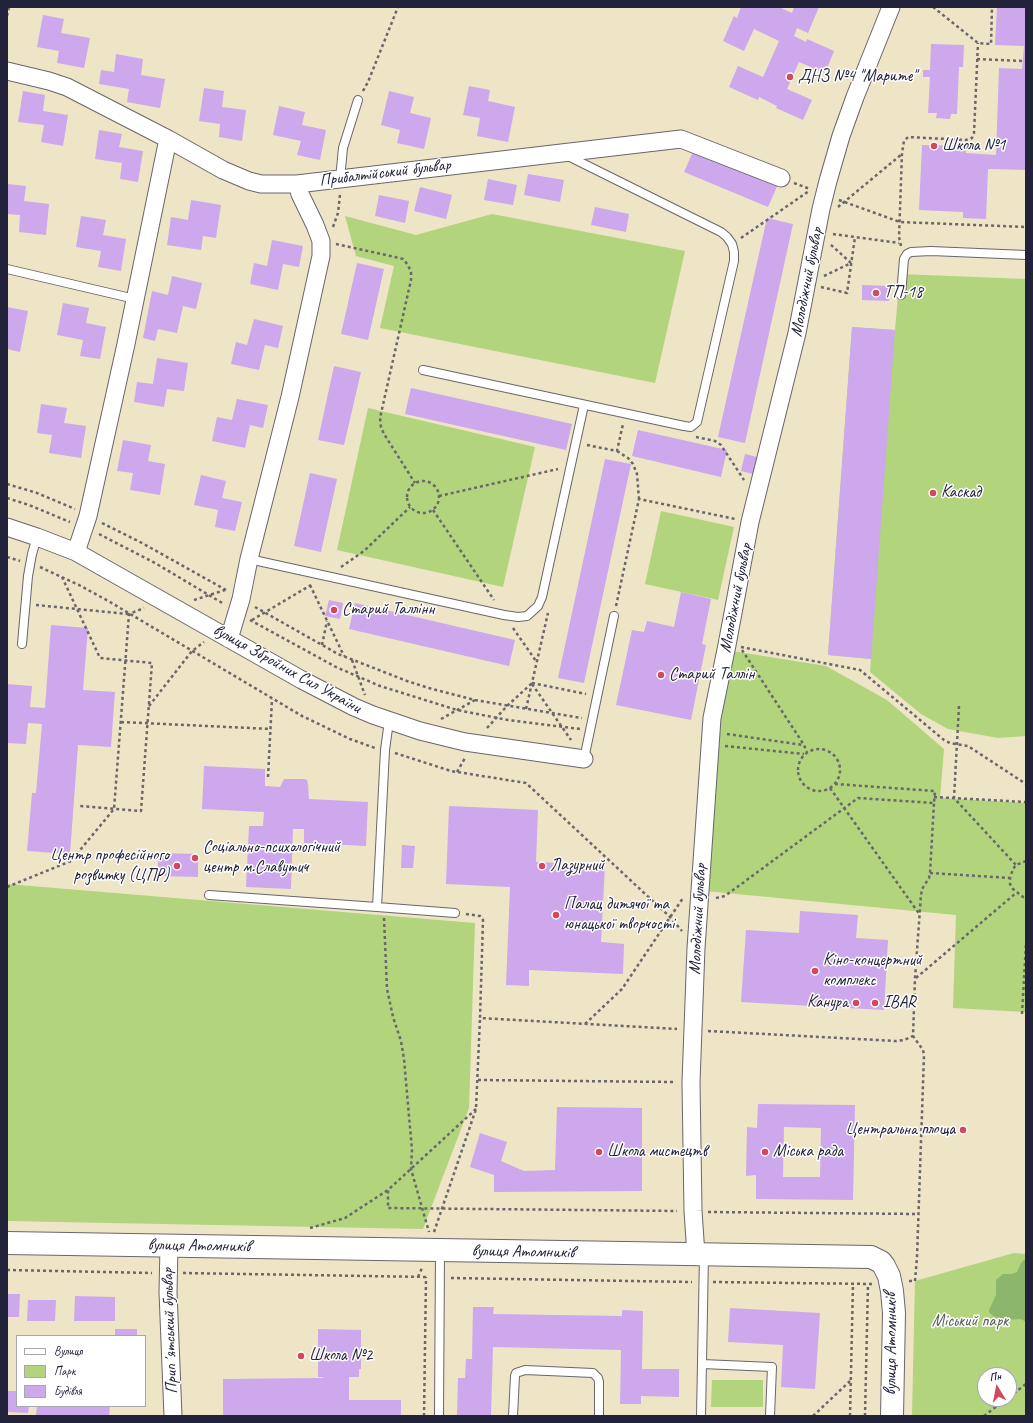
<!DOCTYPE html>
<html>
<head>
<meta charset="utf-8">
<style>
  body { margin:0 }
  #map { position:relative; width:1033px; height:1423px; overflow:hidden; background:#eee4c6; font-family:Caveat,sans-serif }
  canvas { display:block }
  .frame { position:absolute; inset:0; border:8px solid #22223b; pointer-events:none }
  .legend { position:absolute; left:16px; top:1335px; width:130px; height:72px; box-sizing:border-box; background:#fff; border:1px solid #a7a7b1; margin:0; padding:5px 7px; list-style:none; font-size:12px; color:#22223b }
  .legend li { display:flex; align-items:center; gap:8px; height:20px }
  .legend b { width:20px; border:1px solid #a7a7b1 }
  .north { position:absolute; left:977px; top:1367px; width:40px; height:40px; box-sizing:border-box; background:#fff; border:1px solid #a7a7b1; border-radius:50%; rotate:350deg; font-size:11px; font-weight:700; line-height:16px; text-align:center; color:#22223b }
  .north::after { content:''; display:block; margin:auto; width:14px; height:18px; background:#d1495b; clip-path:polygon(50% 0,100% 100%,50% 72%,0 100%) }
</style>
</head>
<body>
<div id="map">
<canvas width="1033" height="1423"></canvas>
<div class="frame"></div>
<ul class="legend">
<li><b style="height:5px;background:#fff"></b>Вулиця</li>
<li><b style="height:11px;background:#b1d47d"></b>Парк</li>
<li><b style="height:11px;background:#cda8ed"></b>Будівля</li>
</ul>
<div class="north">Пн</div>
</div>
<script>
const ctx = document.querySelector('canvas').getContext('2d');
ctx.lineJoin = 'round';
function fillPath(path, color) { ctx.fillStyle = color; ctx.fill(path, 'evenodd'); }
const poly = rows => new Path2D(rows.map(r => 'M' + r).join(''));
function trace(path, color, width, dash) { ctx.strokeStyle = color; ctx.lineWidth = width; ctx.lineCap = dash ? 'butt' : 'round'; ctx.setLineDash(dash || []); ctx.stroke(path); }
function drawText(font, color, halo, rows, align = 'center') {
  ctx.font = font + ' Caveat,sans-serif'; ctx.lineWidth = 3; ctx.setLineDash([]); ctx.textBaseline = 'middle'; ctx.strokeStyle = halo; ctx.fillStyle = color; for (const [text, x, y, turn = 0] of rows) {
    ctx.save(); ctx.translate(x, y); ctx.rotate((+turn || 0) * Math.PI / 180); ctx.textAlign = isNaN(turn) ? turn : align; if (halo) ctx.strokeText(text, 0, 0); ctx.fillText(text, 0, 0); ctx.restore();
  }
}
fillPath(poly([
  [492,214,685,251,655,383,380,328,394,266,356,256,345,216,416,235],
  [900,274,1026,279,1026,736,998,738,948,729,921,714,870,672,871,659,828,655,852,327,895,330],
  [368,408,535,447,503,587,337,550],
  [661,511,734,527,718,600,645,584],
  [726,650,826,666,887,700,944,749,940,798,1026,803,1026,1012,953,1008,956,915,705,891],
  [7,884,475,923,469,1108,423,1229,7,1221],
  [1014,1253,1026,1254,1026,1416,912,1416,915,1281],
  [985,1375,1009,1375,1009,1399,985,1399],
  [712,1380,763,1380,763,1407,711,1407]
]), '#b1d47d');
fillPath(poly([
  [1026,1258,1026,1322,1021,1319,1003,1320,993,1316,989,1312,989,1310,996,1295,996,1280,1003,1274,1012,1274,1017,1272,1021,1263]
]), '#8cb66c');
fillPath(poly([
  [741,7,779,7,792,13,794,7,819,7,808,33,797,28,794,36,806,42,807,39,834,51,825,73,799,62,787,89,812,100,803,120,776,108,777,106,759,97,758,100,729,87,738,66,763,77,779,41,754,29,744,51,723,41,734,16,737,18],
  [997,7,1026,7,1026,170,988,169,986,219,963,218,963,212,919,210,922,145,966,146,966,153,996,155,999,68,1022,69,1024,46,995,45],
  [43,15,64,19,61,33,90,38,84,68,57,63,59,51,37,47],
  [931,44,964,45,963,67,959,67,957,114,951,114,950,119,936,118,937,113,928,113,930,77,923,77,923,70,930,70],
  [116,54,143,59,141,75,165,79,160,108,127,102,129,89,99,84,101,70,114,72],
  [469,86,490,90,488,101,515,107,508,142,477,136,480,118,463,115],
  [204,88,224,91,222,107,246,110,242,141,219,137,220,124,199,121],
  [23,91,45,95,43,111,68,115,63,146,41,142,44,125,18,122],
  [389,91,414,97,410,113,431,118,424,149,397,143,400,130,381,125],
  [279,106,305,112,302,125,326,130,320,160,297,155,301,141,273,135],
  [99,130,122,134,119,147,143,151,138,182,120,179,122,163,95,159],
  [695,147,779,182,768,207,684,172],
  [528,174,564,180,560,202,524,195],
  [488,179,517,185,513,205,484,200],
  [7,184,26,186,24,201,49,204,46,235,19,232,20,215,7,214],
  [420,187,452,195,446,219,414,211],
  [379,195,409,201,405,223,375,216],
  [191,200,221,205,216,238,203,236,201,250,167,245,171,217,188,220],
  [595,207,629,214,626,232,591,225],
  [81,216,106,220,103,235,126,239,121,271,98,267,101,251,76,247],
  [767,218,793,224,745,443,718,437],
  [272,240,303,246,299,267,283,264,278,290,250,284,254,263,267,266],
  [357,263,384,269,368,340,341,334],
  [172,276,202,283,196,309,183,306,177,333,158,329,155,341,143,338,152,291,168,295],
  [862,285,890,286,889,301,862,300],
  [63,303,89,308,86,323,106,327,100,359,80,356,83,340,57,335],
  [7,307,28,311,20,352,7,349],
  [254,319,283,326,278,348,265,345,259,370,231,364,236,342,247,345],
  [852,327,895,330,871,659,828,655],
  [157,358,188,363,184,391,167,389,164,407,134,402,137,382,153,384],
  [334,366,361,372,344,445,318,440],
  [411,388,572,424,566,450,405,414],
  [237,399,268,405,263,428,250,425,245,448,212,441,217,417,232,420],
  [41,404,67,408,64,423,86,426,81,458,49,453,52,435,37,433],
  [638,430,727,450,721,477,632,456],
  [123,440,151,445,148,461,165,464,160,495,130,490,133,473,117,471],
  [745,454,757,457,753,474,741,471],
  [605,459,631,464,584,683,558,678],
  [310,473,337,479,321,552,294,546],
  [201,475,226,481,222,498,242,502,235,531,215,527,218,510,194,505],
  [681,592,711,599,702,644,706,645,691,720,616,705,632,630,644,632,647,621,674,627],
  [329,600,343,603,340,619,325,616],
  [355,603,515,640,509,666,349,629],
  [51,625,88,628,83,690,115,692,111,747,78,745,70,854,27,851,32,793,36,793,42,724,28,723,26,744,7,743,7,684,32,686,30,707,45,708],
  [204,766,265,769,265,786,280,787,284,779,304,779,307,780,308,784,309,799,368,802,366,846,304,843,304,829,293,829,291,889,246,887,249,826,263,826,264,812,202,809],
  [449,806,538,810,536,862,605,865,601,942,624,944,623,974,529,970,529,986,506,985,510,887,446,884],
  [402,845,415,846,413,868,401,868],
  [158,853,198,854,198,877,158,876],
  [800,911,858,915,856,938,888,940,884,1010,741,1002,746,930,799,933],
  [758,1104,855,1105,853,1200,756,1199,756,1175,746,1176,747,1127,757,1128],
  [784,1127,821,1128,820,1177,783,1177],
  [557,1107,642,1108,642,1191,494,1192,494,1175,470,1167,480,1133,507,1142,501,1161,524,1171,555,1170],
  [7,1294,20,1294,19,1317,7,1317],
  [75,1296,115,1297,115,1321,74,1321],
  [28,1300,56,1300,55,1321,27,1321],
  [473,1307,494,1307,493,1314,622,1316,622,1310,643,1311,642,1369,679,1369,679,1397,641,1396,641,1404,620,1404,621,1350,493,1347,491,1416,457,1416,458,1378,465,1378,466,1359,472,1359],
  [730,1308,820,1313,815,1389,781,1387,783,1345,728,1342],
  [115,1329,137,1329,137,1336,115,1336],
  [318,1329,361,1330,361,1369,359,1369,359,1377,349,1377,349,1400,401,1400,401,1416,223,1416,223,1379,323,1378,323,1377,318,1377],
  [7,1391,17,1391,17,1406,29,1406,28,1413,7,1412],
  [37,1406,110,1406,109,1416,36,1416]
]), '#cda8ed');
const lane = poly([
  [340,179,343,148,358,100],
  [7,269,135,299],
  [901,295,904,259,907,254,911,252,931,251,1026,255],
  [423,370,684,426,691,427,697,422,734,261,734,252,732,244,727,237,721,232,566,155],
  [249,559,504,615,518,617,527,616,538,606,542,597,584,405],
  [22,644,28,576,32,554,37,537],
  [584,759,614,616],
  [209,895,377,907,385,750,389,721],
  [377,907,455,913],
  [702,1364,772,1367,770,1416],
  [439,1416,440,1251],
  [513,1416,515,1376,516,1373,525,1370,593,1373,598,1378,599,1382,599,1416],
  [701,1416,704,1255]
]);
const street = poly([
  [7,71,49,81,67,87,168,139,223,170,249,181,261,184,297,184,681,139,781,178],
  [7,527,37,537,76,552,302,680,354,707,373,715,420,731,465,742,584,759],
  [76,552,88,516,126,344,168,139],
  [229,639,241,599,249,559,290,397,321,256,321,241,315,225,300,194,297,184],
  [169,1246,168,1292,173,1416],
  [696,1255,693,1211,691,1082,696,948,712,718,727,645,750,522,797,333,821,209,828,181,841,136,855,97,891,7]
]);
const secondary = poly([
  [7,1243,871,1257,881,1262,884,1266,889,1276,892,1291,894,1313,892,1416]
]);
trace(lane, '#69666c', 10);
trace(street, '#69666c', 19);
trace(secondary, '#69666c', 24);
trace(poly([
  [933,7,978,43,991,44,992,7],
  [7,16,9,7],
  [977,59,1023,61],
  [363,91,368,82,398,7],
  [794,183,810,189],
  [839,200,900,222,1026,227],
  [838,207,902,154],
  [333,227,338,213,340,195],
  [833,234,899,243],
  [741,238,809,191],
  [336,244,395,257,403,259,408,265,411,272,411,280,380,418,381,427,384,434,415,483],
  [901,246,899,237,902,153,904,141,908,137,966,140,972,138,974,133,978,43],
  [824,276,851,263,830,244],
  [821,287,847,293,855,237],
  [696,437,715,441,721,445,744,480],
  [587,445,617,451,623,424],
  [617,451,628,458,633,464,637,474,639,499],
  '407 497a16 16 0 1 1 32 0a16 16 0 1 1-32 0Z',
  [7,484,37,493,75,509],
  [439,496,558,469],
  [7,498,29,505,70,522],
  [433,510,494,600],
  [102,523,142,543,226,590],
  [99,534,155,563,224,604],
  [7,557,20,561],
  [40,567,79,585,110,602,302,716,350,739,375,748],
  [341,567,364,551,410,507],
  [62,577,100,658,152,663,141,811,79,806],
  [310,585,344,656],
  [194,600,225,590],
  [36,605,128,614],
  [616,606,639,499,735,519],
  [255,607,338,654,407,681,432,689,475,700,582,718],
  [250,620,336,667,380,686,457,710,508,720,580,729],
  [252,620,311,585],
  [513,628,536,661],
  [322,645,327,621],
  [741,647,860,670,944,740,950,743,968,746,1026,784],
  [742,650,804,745,807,752],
  [352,660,365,695],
  [532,683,586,694],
  [532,684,571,740],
  [149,706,192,651,204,642],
  [959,706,954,798,1016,865],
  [526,709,548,613],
  [441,719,475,700],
  [121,722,271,729],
  [487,728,507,706,531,684],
  [727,734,803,745],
  [725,746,804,754],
  '798 770a21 21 0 1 1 42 0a21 21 0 1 1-42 0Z',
  [395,753,451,771,526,783,670,917,682,931],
  [457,772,465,758],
  [268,777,272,699],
  [830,788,920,915],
  [934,797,1026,802],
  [1026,861,1016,865,1013,869,1010,878,1010,884,1013,889,1023,897,1026,897],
  [930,873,1010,878],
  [7,887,71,861,114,809,129,614,144,608],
  [716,898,725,896,858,798,934,803,935,791,835,784],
  [466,914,480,916,483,920,480,1018,677,1029],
  [384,918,387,989,393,1017,401,1041,404,1059,412,1150,411,1169,429,1232],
  [916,978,1016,893],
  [1022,1014,1026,944],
  [585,1024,622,989,683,898],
  [708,1031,896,1041,904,1040,913,1036,915,978,921,895,922,889,929,878,930,873,934,803],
  [478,1080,675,1082],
  [476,1109,388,1190,388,1208,677,1211],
  [708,1212,919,1214],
  [310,1228,345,1218,388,1190],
  [434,1232,476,1109,480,1018],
  [7,1270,152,1273],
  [183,1273,428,1277],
  [418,1277,422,1268],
  [451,1278,692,1282],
  [909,1281,915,1281,917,1257,924,1055,923,1050,913,1036],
  [713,1282,872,1284],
  [1009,1397,1026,1384],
  [424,1416,426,1277],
  [813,1416,850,1381],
  [850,1416,853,1284],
  [865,1416,868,1284],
  [984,1416,1006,1399]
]), '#69666c', 2.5, [3, 3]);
trace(lane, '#fff', 8);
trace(street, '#fff', 17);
trace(secondary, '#fff', 22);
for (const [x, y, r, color] of [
  [790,77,4,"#d1495b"],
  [934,146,4,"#d1495b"],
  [876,293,4,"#d1495b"],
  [933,493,4,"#d1495b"],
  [334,610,4,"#d1495b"],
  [661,675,4,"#d1495b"],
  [195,858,4,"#d1495b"],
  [177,866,4,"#d1495b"],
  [542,866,4,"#d1495b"],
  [556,915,4,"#d1495b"],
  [815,971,4,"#d1495b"],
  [856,1003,4,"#d1495b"],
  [875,1003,4,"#d1495b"],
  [963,1130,4,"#d1495b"],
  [599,1152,4,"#d1495b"],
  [765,1152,4,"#d1495b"],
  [301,1356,4,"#d1495b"]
]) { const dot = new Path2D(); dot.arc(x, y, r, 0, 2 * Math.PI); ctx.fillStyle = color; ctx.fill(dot); trace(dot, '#fff', 1.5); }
drawText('17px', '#22223b', '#fff', [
  ["ДНЗ №4 ''Марите\"",798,77],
  ["Школа №1",942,146],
  ["ТП-18",884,293],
  ["Каскад",941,493],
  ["Старий Таллінн",342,610],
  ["Старий Таллін",669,675],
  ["Соціально-психологічний",203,848],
  ["центр м.Славутич",203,868],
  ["Центр професійного",169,856,"right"],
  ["розвитку (ЦПР)",169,876,"right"],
  ["Лазурний",550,866],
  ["Палац дитячої та",564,905],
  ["юнацької творчості",564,925],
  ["Кіно-концертний",823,961],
  ["комплекс",823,981],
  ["Канура",848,1003,"right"],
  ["IBAR",883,1003],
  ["Центральна площа",955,1130,"right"],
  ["Школа мистецтв",607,1152],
  ["Міська рада",773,1152],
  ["Школа №2",309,1356]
], 'left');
drawText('17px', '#22223b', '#fff', [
  ["Прибалтійський бульвар",385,173,-7],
  ["Молодіжний бульвар",807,282,-79],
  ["Молодіжний бульвар",736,598,-79],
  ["вулиця Збройних Сил України",287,669,29],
  ["Молодіжний бульвар",698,919,-87],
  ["вулиця Атомників",199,1246,1],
  ["вулиця Атомників",523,1252,1],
  ["Припʼятський бульвар",170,1331,-92],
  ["вулиця Атомників",892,1344,-90]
]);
drawText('17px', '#546052', '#fff', [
  ["Міський парк",970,1322]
]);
</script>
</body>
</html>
